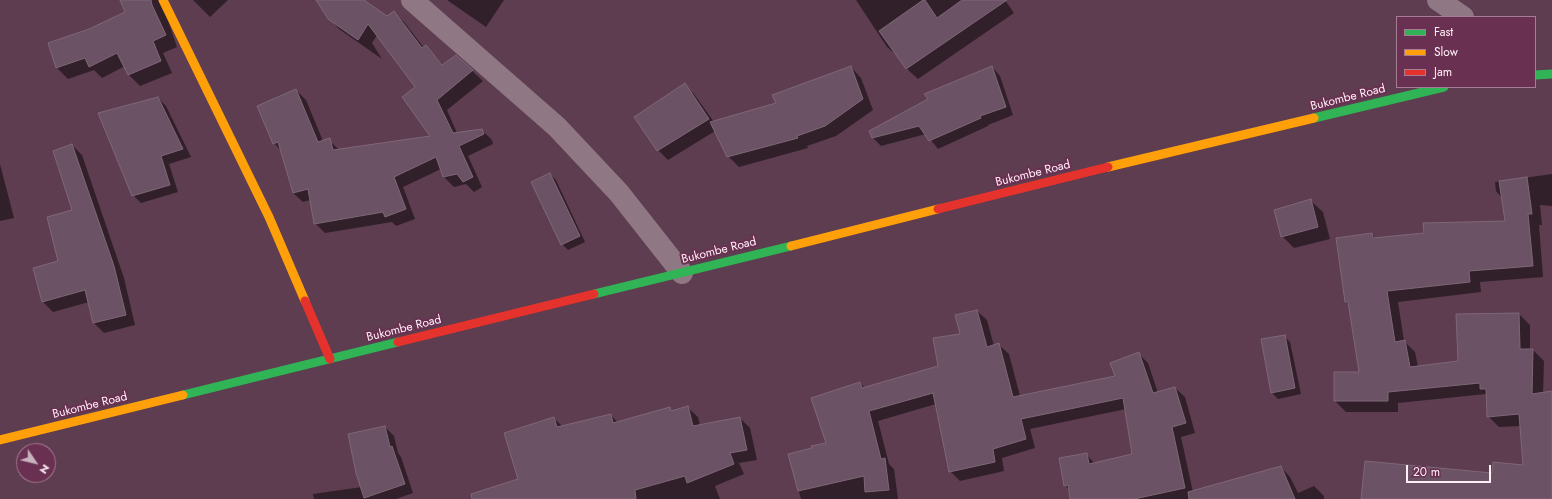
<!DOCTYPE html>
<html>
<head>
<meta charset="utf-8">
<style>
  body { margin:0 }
  #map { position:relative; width:1552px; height:499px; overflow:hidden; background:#5d3d4f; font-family:Jost,sans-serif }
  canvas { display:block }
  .legend { position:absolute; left:1396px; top:16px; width:140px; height:72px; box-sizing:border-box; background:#6a3051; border:1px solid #a67d93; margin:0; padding:5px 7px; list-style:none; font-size:12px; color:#fff0f7 }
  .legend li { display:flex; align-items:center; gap:8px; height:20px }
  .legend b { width:20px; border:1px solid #a67d93 }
  .north { position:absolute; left:16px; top:443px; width:40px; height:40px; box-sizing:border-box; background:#6a3051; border:1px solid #a67d93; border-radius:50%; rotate:125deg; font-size:11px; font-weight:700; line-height:16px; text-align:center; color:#fff0f7 }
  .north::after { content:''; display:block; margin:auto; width:14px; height:18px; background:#c6b1bc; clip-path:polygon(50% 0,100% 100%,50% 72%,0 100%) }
  .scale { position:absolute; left:1406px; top:465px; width:85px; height:18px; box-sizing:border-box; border:2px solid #fff0f7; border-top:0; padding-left:5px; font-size:12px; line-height:14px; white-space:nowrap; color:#fff0f7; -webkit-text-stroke:3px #6a3051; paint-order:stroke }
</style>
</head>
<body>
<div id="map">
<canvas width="1552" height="499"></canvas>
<ul class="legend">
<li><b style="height:5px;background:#30b455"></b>Fast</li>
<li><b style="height:5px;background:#ff9f0a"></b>Slow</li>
<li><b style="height:5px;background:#e5322d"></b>Jam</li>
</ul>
<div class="north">N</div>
<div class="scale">20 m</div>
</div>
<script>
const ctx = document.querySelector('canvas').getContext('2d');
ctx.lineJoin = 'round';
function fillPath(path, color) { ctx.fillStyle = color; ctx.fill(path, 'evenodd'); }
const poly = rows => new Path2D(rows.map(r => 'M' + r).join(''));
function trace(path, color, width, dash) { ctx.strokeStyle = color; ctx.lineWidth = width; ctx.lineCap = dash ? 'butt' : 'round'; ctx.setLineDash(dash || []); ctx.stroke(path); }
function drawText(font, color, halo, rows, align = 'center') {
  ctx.font = font + ' Jost,sans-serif'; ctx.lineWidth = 4; ctx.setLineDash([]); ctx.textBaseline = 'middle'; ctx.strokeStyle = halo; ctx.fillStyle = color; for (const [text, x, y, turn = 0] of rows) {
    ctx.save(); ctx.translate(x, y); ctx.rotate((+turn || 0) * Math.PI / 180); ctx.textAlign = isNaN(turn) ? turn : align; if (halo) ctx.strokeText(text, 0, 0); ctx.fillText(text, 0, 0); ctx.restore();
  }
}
fillPath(poly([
  [121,0,161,0,177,47,163,53,172,73,140,86,129,75,125,66,102,78,94,70,68,79,57,68,49,44,90,30,126,12],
  [193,0,228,0,210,17],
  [317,0,362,0,387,18,394,12,404,22,424,48,426,46,444,66,456,56,483,81,447,110,457,133,482,130,492,140,493,144,468,156,482,187,474,192,466,184,454,187,444,177,441,169,403,187,415,219,396,226,392,222,325,233,315,223,311,200,303,202,293,193,281,151,274,143,296,90,306,100,323,141,329,140,339,150,432,137,416,87,377,35,372,43,382,59,339,29,329,18],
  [447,0,504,0,486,27],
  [856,0,1005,0,1014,13,918,79,907,69,899,57,887,47],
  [851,67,861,78,873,110,836,136,807,146,808,148,739,167,728,156,715,131,668,160,658,150,684,84,694,94,714,122,777,104],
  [992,67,1000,76,1013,115,988,125,988,126,938,149,926,134,881,146,873,138,870,131],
  [158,98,166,106,191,157,169,164,178,192,141,203,133,195],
  [72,145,82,155,124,278,135,325,104,333,94,323,89,302,53,312,43,302,59,262,74,210],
  [0,164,14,218,0,221],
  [550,174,556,180,585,242,568,250,562,244],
  [1552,174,1552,206,1540,205,1542,225,1539,225,1543,277,1480,282,1481,292,1398,302,1404,341,1415,352,1418,367,1459,362,1519,314,1530,325,1530,350,1533,350,1544,361,1543,394,1552,392,1552,499,1362,499,1493,474,1524,466,1521,426,1499,427,1488,416,1486,394,1398,403,1398,412,1346,412,1335,401,1360,373,1349,305,1346,302,1372,234,1376,239,1425,234,1506,222,1503,199,1496,191,1495,182],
  [1311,201,1323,212,1330,239,1294,248,1282,236],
  [977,311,987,320,994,346,999,345,1009,354,1020,396,1116,377,1139,354,1148,363,1158,393,1175,388,1185,397,1195,433,1181,437,1194,497,1187,499,1070,499,1068,489,1065,485,1086,454,1095,464,1133,455,1126,409,1030,429,1035,448,1002,458,1004,471,960,481,950,471,936,404,878,421,889,464,894,469,898,499,801,499,789,455,827,444,860,383,865,388,940,367],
  [1284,336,1290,342,1301,394,1278,399,1272,393],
  [687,407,698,417,700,426,740,418,750,428,757,460,739,463,744,474,715,486,720,499,517,499,520,480,554,418,563,427,611,415,618,423,669,408,672,411],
  [385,427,394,436,398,453,401,457,413,493,396,499,314,499,313,494,362,487],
  [1281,467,1290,477,1298,493,1314,486,1324,496,1324,499,1194,499]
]), '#0007');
const building = poly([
  [120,0,151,0,152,5,166,35,153,41,161,61,128,75,117,53,89,67,85,58,56,68,48,43,89,29,125,12,120,0],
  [316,0,364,0,387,16,394,11,422,48,426,45,442,65,456,55,473,70,437,100,453,133,482,129,484,134,459,146,473,177,463,182,457,174,443,177,436,157,394,177,406,209,385,217,383,212,314,224,308,189,293,193,278,142,273,144,257,106,296,89,318,142,330,138,333,150,430,136,402,97,415,87,368,24,358,40,328,19,316,0],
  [923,0,925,0,937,18,962,0,1007,0,906,69,879,31,923,0],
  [851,66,863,99,825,126,797,136,798,138,727,157,710,122,776,103,772,95,851,66],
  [992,66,1006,107,980,116,981,118,929,141,919,126,872,138,869,131,928,99,924,94,992,66],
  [685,83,709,119,657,151,634,117,685,83],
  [158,97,183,149,161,156,170,185,132,196,98,113,158,97],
  [72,144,114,266,126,315,93,323,85,290,42,302,33,268,58,261,47,217,72,210,53,151,72,144],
  [550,173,580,236,561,245,531,182,550,173],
  [1527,177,1532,214,1528,214,1533,266,1469,271,1470,282,1387,291,1395,342,1405,340,1410,367,1458,361,1456,314,1519,313,1520,349,1533,349,1532,394,1552,391,1552,499,1361,499,1365,461,1492,473,1493,462,1523,465,1519,414,1487,417,1486,389,1480,389,1480,383,1388,392,1388,401,1334,401,1334,372,1359,372,1348,302,1345,302,1336,238,1372,233,1373,238,1424,233,1423,223,1505,221,1499,181,1527,177],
  [1311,199,1318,227,1281,237,1274,210,1311,199],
  [977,310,987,347,999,343,1013,397,1115,376,1110,363,1139,352,1153,393,1175,387,1186,423,1172,427,1185,488,1134,499,1070,499,1068,485,1064,486,1059,458,1087,453,1089,464,1132,454,1123,398,1021,419,1026,439,993,449,995,462,949,472,933,393,869,411,881,459,885,458,889,490,865,492,864,476,798,491,788,454,812,448,811,446,826,443,811,398,860,382,862,388,938,366,933,338,960,334,955,315,977,310],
  [1285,335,1295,388,1271,393,1261,339,1285,335],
  [688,406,693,426,740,417,747,450,730,453,734,464,687,483,685,476,635,490,636,499,472,499,471,494,518,479,504,433,554,417,557,427,611,414,613,423,670,407,671,411,688,406],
  [385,426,390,447,392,446,405,484,364,498,356,473,348,434,385,426],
  [1281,466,1295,499,1189,499,1188,492,1281,466]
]);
fillPath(building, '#6b5365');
trace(building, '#7f6778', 1);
trace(poly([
  [412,0,557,127,619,193,682,273],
  [1438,0,1463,17]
]), '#8f7784', 22);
trace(poly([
  [1535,75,1552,74],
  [1314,118,1444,87],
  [594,294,791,246],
  [183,395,398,342]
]), '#30b455', 9);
trace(poly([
  [163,0,269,217,305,301],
  [1108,167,1314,118],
  [791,246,938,209],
  [0,440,183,395]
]), '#ff9f0a', 9);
trace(poly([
  [938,209,1108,167],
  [305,301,330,359],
  [398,342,594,294]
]), '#e5322d', 9);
drawText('12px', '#fff0f7', '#6a3051', [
  ["Bukombe Road",1348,98,-14],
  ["Bukombe Road",1033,174,-14],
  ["Bukombe Road",719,251,-14],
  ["Bukombe Road",404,329,-14],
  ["Bukombe Road",90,406,-14]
]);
</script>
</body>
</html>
